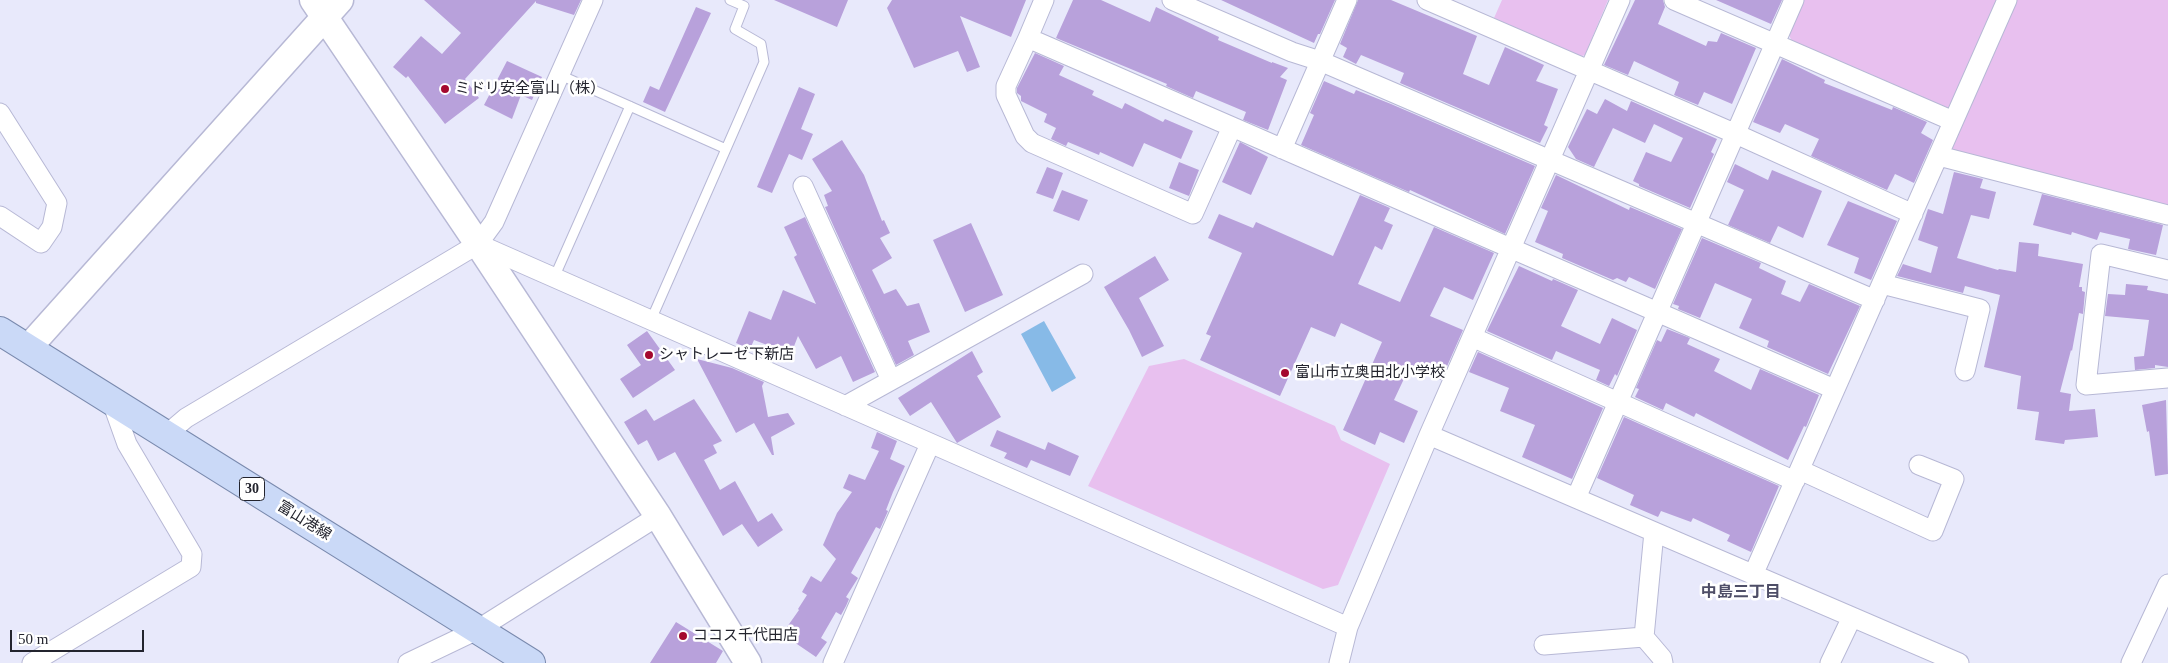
<!DOCTYPE html>
<html>
<head>
<meta charset="utf-8">
<style>
  body { margin:0 }
  #map { position:relative; width:2168px; height:663px; overflow:hidden; background:#e8e9fb; font-family:"Times New Roman",serif }
  canvas { display:block }
  .scale { position:absolute; left:10px; top:630px; width:134px; height:22px; box-sizing:border-box; border:2px solid #23242e; border-top:0; padding-left:6px; font-size:15px; line-height:18px; white-space:nowrap; color:#23242e; -webkit-text-stroke:4px #fff; paint-order:stroke }
</style>
</head>
<body>
<div id="map">
<canvas width="2168" height="663"></canvas>
<div class="scale">50 m</div>
</div>
<script>
const ctx = document.querySelector('canvas').getContext('2d');
ctx.lineJoin = 'round';
function fillPath(path, color) { ctx.fillStyle = color; ctx.fill(path, 'evenodd'); }
const poly = rows => new Path2D(rows.map(r => 'M' + r).join(''));
function trace(path, color, width, dash) { ctx.strokeStyle = color; ctx.lineWidth = width; ctx.lineCap = dash ? 'butt' : 'round'; ctx.setLineDash(dash || []); ctx.stroke(path); }
function drawText(font, color, halo, rows, align = 'center') {
  ctx.font = font + ' "Times New Roman","Noto Sans JP",serif'; ctx.lineWidth = 5; ctx.setLineDash([]); ctx.textBaseline = 'middle'; ctx.strokeStyle = halo; ctx.fillStyle = color; for (const [text, x, y, turn = 0] of rows) {
    ctx.save(); ctx.translate(x, y); ctx.rotate((+turn || 0) * Math.PI / 180); ctx.textAlign = isNaN(turn) ? turn : align; if (halo) ctx.strokeText(text, 0, 0); ctx.fillText(text, 0, 0); ctx.restore();
  }
}
fillPath(poly([
  [1502,0,1608,0,1585,55,1579,57,1494,18],
  [1804,0,1998,0,1950,109,1793,44,1789,35],
  [2016,0,2168,0,2168,208,1955,155,1950,146],
  [1184,359,1335,426,1341,440,1390,464,1338,585,1323,589,1088,486,1149,366]
]), '#e8c0ef');
fillPath(poly([
  [1044,321,1076,378,1052,392,1021,334]
]), '#87bae7');
fillPath(poly([
  [424,0,581,0,574,15,536,3,536,1,465,79,479,98,445,124,408,76,406,78,393,67,421,36,442,54,461,33],
  [774,0,848,0,837,27],
  [892,0,1026,0,1011,37,960,16,980,67,967,72,958,51,914,68,887,8],
  [1073,0,1101,0,1150,22,1156,7,1219,37,1218,40,1272,63,1272,62,1288,68,1280,77,1287,80,1268,130,1243,120,1246,112,1196,91,1193,98,1166,86,1167,84,1056,38],
  [1221,0,1335,0,1320,34,1318,34,1314,43],
  [1358,0,1391,0,1477,36,1463,74,1489,85,1505,47,1544,65,1536,81,1558,89,1544,125,1548,127,1540,143,1400,83,1404,73,1361,55,1356,64,1343,57,1347,48,1340,44],
  [1635,0,1663,0,1665,7,1658,24,1706,46,1708,41,1717,42,1721,33,1756,48,1732,104,1704,92,1698,105,1674,95,1679,82,1634,61,1628,75,1604,65],
  [1716,0,1782,0,1771,24],
  [696,7,711,13,665,112,643,102,650,86,659,90],
  [1035,53,1064,66,1059,75,1094,91,1092,95,1122,109,1125,103,1163,122,1165,119,1193,131,1181,159,1144,143,1133,167,1100,152,1099,155,1068,142,1066,146,1051,139,1056,128,1044,122,1047,114,1021,101,1021,96,1017,93,1017,88],
  [1782,59,1825,80,1824,83,1892,110,1893,107,1927,122,1921,133,1933,140,1914,183,1895,174,1887,190,1811,156,1819,139,1785,124,1780,133,1753,122],
  [507,61,542,77,532,100,521,95,512,119,484,105],
  [1324,81,1354,94,1356,90,1391,104,1535,166,1505,234,1410,190,1409,192,1301,145,1314,115,1310,113],
  [799,87,815,94,801,129,813,134,802,160,789,154,772,193,757,187],
  [1605,99,1627,111,1631,101,1717,139,1711,152,1714,154,1690,208,1639,186,1639,184,1633,181,1646,152,1671,162,1683,138,1654,124,1645,143,1613,128,1594,167,1576,159,1568,147,1587,109,1597,114],
  [842,140,864,175,882,221,884,220,890,233,880,238,892,258,872,270,884,294,896,289,907,306,919,303,930,332,908,341,914,355,896,365,825,207,828,206,824,195,832,191,812,159],
  [1240,142,1268,157,1251,195,1222,182],
  [1179,162,1199,170,1189,196,1169,188],
  [1735,164,1768,180,1772,170,1822,191,1803,238,1778,226,1770,243,1728,225,1744,190,1727,182],
  [1047,167,1063,173,1053,199,1036,193],
  [1954,172,1983,179,1980,188,1996,192,1989,219,1971,215,1957,258,1998,270,1999,269,2016,272,2019,242,2039,244,2038,256,2083,264,2079,287,2082,287,2082,291,2085,292,2083,314,2079,313,2072,351,2071,350,2060,392,2071,394,2069,411,2095,409,2098,437,2065,440,2064,444,2035,440,2039,412,2017,409,2021,376,1984,367,2000,295,1965,286,1963,293,1897,276,1903,264,1931,273,1938,247,1918,240,1928,209,1943,214],
  [1556,175,1629,210,1630,207,1682,229,1655,289,1629,277,1626,282,1617,278,1613,280,1562,258,1563,254,1535,242,1548,211,1541,208],
  [1062,190,1088,200,1079,221,1053,211],
  [2042,194,2163,225,2156,255,2128,249,2130,239,2100,232,2097,240,2072,232,2071,235,2033,225],
  [1360,195,1390,208,1384,221,1393,225,1382,250,1375,246,1358,284,1400,302,1434,227,1494,253,1473,300,1444,287,1430,316,1463,330,1441,380,1410,366,1394,400,1418,411,1404,443,1380,432,1375,445,1343,430,1382,342,1341,323,1335,337,1311,327,1280,396,1200,360,1211,336,1206,334,1242,253,1208,238,1219,214,1253,228,1256,222,1333,256],
  [1848,201,1897,221,1871,280,1854,273,1859,258,1827,245],
  [805,217,875,372,853,382,841,356,816,369,798,336,791,354,754,340,750,349,736,343,749,311,771,320,783,290,816,304,794,257,797,255,784,227],
  [971,223,1003,295,965,312,933,240],
  [1702,238,1761,263,1759,268,1786,281,1781,294,1800,302,1809,284,1860,306,1828,374,1767,347,1769,341,1739,328,1752,299,1715,283,1700,318,1678,309,1679,306,1673,304],
  [1155,256,1169,280,1139,298,1164,346,1142,357,1129,330,1104,287],
  [1519,266,1552,281,1553,279,1578,290,1561,326,1600,344,1612,318,1637,330,1617,376,1615,374,1609,386,1596,380,1600,370,1556,351,1552,360,1487,331],
  [2126,284,2148,286,2147,290,2168,294,2168,367,2155,365,2155,368,2135,370,2134,357,2144,356,2149,320,2105,316,2108,294,2125,295],
  [1667,329,1690,338,1687,344,1720,359,1714,371,1751,390,1760,369,1819,395,1806,427,1804,426,1788,460,1696,413,1694,417,1666,403,1663,410,1635,397,1639,389,1636,388,1657,340,1661,342],
  [647,331,675,370,633,398,620,379,641,365,627,345],
  [972,351,983,372,977,376,1001,417,957,443,931,402,910,416,898,398],
  [1478,352,1603,408,1572,479,1522,457,1535,425,1500,411,1509,388,1469,372],
  [697,359,732,368,764,382,762,386,768,417,788,413,795,424,771,437,774,455,772,455,754,423,736,433],
  [694,399,722,441,713,445,717,453,704,460,720,490,735,481,758,522,772,513,783,530,758,547,742,524,723,536,675,452,658,461,647,440,638,445,624,422,646,409,654,421],
  [2166,400,2168,474,2155,476,2149,431,2147,432,2142,405],
  [1624,417,1779,486,1751,552,1727,541,1730,535,1693,518,1691,522,1661,511,1658,517,1630,505,1634,495,1597,478],
  [997,430,1045,450,1048,442,1079,456,1070,476,1031,460,1027,468,1004,458,1007,453,990,446],
  [877,432,897,441,890,459,905,466,893,492,886,510,888,511,880,529,876,527,851,573,858,578,846,597,849,599,846,606,841,615,836,612,821,638,827,642,816,657,794,642,799,635,787,627,799,610,798,609,807,595,802,592,811,576,821,582,836,559,823,545,837,513,852,492,843,488,849,474,865,480,879,451,871,448],
  [676,622,723,651,716,663,650,663]
]), '#b8a1db');
const lane = poly([
  [560,75,726,149,651,320],
  [726,149,764,62,761,44,735,29,744,6,730,0],
  [554,278,630,106]
]);
const street = poly([
  [1044,0,1028,38,1834,389],
  [1172,0,1292,52,1320,61,1875,300],
  [1427,0,1736,134,1913,214],
  [1674,0,1953,121],
  [1028,38,1006,86,1006,95,1025,136,1032,143,1193,214,1232,127],
  [0,113,57,203,52,227,41,243,0,216],
  [1282,149,1347,0],
  [1939,156,2168,215],
  [803,186,891,380],
  [478,244,1348,627],
  [2168,270,2101,254,2086,385,2168,378],
  [1882,284,1980,309,1965,371],
  [1472,337,1795,481],
  [845,406,1083,274],
  [166,435,186,418,478,244,494,222,593,0],
  [1429,435,1959,663],
  [1800,470,1933,531,1954,479,1919,465],
  [1576,498,1794,0],
  [1753,575,2007,0],
  [1644,637,1662,658,1663,663],
  [1544,645,1644,637,1654,532],
  [32,663,191,567,192,554,127,444,112,402],
  [408,663,477,630,658,516],
  [833,663,930,444],
  [1339,663,1348,627,1429,435,1620,0],
  [1830,663,1852,617],
  [2131,663,2168,584]
]);
const secondary = poly([
  [313,0,478,244,658,516,748,663],
  [28,348,340,0]
]);
const primary = poly([
  [0,331,531,663]
]);
trace(lane, '#b7b8d5', 11);
trace(street, '#b7b8d5', 21);
trace(secondary, '#b7b8d5', 29);
trace(primary, '#7989ad', 30);
trace(lane, '#fff', 9);
trace(street, '#fff', 19);
trace(secondary, '#fff', 26);
trace(primary, '#cad9f7', 28);
for (const [x, y, r, color] of [
  [445,89,5,"#a4082e"],
  [649,355,5,"#a4082e"],
  [1285,373,5,"#a4082e"],
  [683,636,5,"#a4082e"]
]) { const dot = new Path2D(); dot.arc(x, y, r, 0, 2 * Math.PI); ctx.fillStyle = color; ctx.fill(dot); trace(dot, '#fff', 2); }
for (const [x, y, w] of [
  [252,489,25]
]) { const box = new Path2D(); box.roundRect(x - w / 2, y - 11.5, w, 23, 4); ctx.fillStyle = '#fff'; ctx.fill(box); trace(box, '#23242e', 1); }
drawText('bold 14px', '#23242e', null, [
  ["30",252,489]
]);
drawText('15px', '#23242e', '#fff', [
  ["ミドリ安全富山（株）",455,89],
  ["シャトレーゼ下新店",659,355],
  ["富山市立奥田北小学校",1295,373],
  ["ココス千代田店",693,636]
], 'left');
drawText('15px', '#23242e', '#fff', [
  ["富山港線",304,521,32]
]);
drawText('bold 16px', '#4e4e67', '#fff', [
  ["中島三丁目",1741,593]
]);
</script>
</body>
</html>
